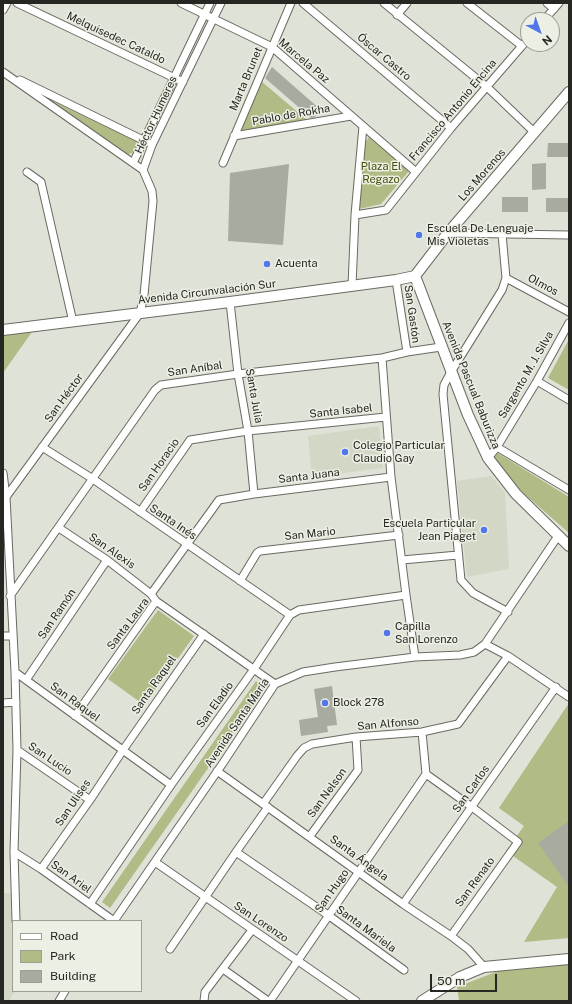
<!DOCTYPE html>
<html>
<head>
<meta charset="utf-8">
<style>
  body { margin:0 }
  #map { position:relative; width:572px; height:1004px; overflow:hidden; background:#dfe2d7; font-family:"Public Sans",sans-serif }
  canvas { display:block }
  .frame { position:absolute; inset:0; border:4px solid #262723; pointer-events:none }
  .legend { position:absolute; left:12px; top:920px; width:130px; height:72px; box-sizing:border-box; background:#ecefe4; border:1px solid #9d9f97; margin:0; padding:5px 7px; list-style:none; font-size:12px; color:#262723 }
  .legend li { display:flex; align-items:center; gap:8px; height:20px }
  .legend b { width:20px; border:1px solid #9d9f97 }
  .north { position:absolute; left:520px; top:12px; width:40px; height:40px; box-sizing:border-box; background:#ecefe4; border:1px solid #9d9f97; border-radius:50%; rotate:139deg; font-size:11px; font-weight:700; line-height:16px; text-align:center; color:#262723 }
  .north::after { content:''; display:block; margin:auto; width:14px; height:18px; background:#5176ea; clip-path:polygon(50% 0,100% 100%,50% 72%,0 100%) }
  .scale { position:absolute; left:430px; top:974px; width:67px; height:18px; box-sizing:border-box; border:2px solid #262723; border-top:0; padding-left:5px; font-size:12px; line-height:14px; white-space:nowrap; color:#262723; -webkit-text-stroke:3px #ecefe4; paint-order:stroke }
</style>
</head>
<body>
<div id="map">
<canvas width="572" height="1004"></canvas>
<div class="frame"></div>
<ul class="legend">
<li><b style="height:5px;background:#fff"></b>Road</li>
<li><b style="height:11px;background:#b0bb85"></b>Park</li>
<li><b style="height:11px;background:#a8aba0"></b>Building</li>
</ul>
<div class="north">N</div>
<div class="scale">50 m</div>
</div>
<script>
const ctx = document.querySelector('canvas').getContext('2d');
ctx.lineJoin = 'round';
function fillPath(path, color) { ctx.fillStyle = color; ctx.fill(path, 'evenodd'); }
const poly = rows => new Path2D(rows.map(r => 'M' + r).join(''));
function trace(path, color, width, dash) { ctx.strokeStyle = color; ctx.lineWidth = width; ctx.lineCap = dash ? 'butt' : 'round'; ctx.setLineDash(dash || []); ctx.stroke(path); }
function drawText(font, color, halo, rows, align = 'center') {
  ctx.font = font + ' "Public Sans",sans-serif'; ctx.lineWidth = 3; ctx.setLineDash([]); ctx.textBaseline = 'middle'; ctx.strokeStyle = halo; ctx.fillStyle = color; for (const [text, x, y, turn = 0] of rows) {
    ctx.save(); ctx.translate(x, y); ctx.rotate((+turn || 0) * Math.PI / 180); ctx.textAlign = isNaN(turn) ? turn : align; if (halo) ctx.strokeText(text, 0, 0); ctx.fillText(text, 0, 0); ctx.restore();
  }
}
fillPath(poly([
  [379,426,383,468,312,477,308,436],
  [491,476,505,492,509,569,467,577,457,481],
  [3,893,11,893,13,991,15,991,15,993,12,995,10,1001,3,1001]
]), '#d3d7c5');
fillPath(poly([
  [261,81,307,120,239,131],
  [50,100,136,141,137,144,136,149,132,153,127,155],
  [369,137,409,171,381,204,359,209,365,143],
  [34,329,3,373,3,332],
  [569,339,569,390,548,378],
  [496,452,569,497,569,533,521,491,493,458],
  [158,610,194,636,144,705,108,679],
  [256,681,265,687,110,908,102,902],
  [569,703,569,938,524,942,557,887,506,851,524,826,499,808],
  [569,964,569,1001,459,1001,457,987,501,970]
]), '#b0bb85');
fillPath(poly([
  [272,67,321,110,315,117,311,118,265,78],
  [548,143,569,143,569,157,547,157],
  [546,163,546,189,532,190,532,164],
  [289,164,283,245,228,241,230,173],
  [502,197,528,197,528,212,502,212],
  [546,198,569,198,569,212,546,212],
  [332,686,337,725,327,726,328,732,301,736,299,720,318,717,314,689],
  [569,821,569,887,538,843]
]), '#a8aba0');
const minor = poly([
  [17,3,183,82],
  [181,3,272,47,416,172],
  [303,3,451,128],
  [384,3,487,87,534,132],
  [467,3,522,46],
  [547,3,554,9],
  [3,10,7,3],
  [397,15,407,3],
  [544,20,559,3],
  [3,72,143,170],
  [20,80,147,142],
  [234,136,351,116],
  [133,163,210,3],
  [223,163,291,3],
  [27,172,41,182,73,322],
  [355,215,386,210,451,128,528,39],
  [448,233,569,235],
  [502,234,506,278,502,290,451,372,444,385,443,394,461,580,473,593,508,612],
  [506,278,569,312],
  [396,280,407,352],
  [352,286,355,215,363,126],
  [230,302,238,374,248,431,254,494],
  [382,358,391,477,406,595,415,657],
  [537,381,569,400],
  [42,447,93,479,290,615],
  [497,447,569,490],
  [488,458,497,447,537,381,569,323],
  [3,473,6,497,15,672,17,750,14,852,16,921],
  [3,497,6,497,140,313,144,295,153,201,152,191,143,170,152,145,221,3],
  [140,512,190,440,248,431,386,417],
  [59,528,107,560,151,594,156,601,275,684],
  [402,560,458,555],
  [240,581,257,553,260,551,399,535],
  [151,594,219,500,254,494,391,477],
  [10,596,155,390,161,385,238,374,382,358,407,352,441,347],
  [3,636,12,636],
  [485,644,508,656,569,697],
  [15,672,171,785],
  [26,680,107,560],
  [3,703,16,702],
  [75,716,156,601],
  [422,732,426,774],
  [17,750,90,800],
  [217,771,403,904,451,936,468,949,484,967],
  [426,774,472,807,518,842,451,936],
  [263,804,297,756,304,748,312,744,356,737,422,732,458,724,508,656],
  [310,836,358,770,356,737],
  [14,852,41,869,114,921],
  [236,852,328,915,404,970],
  [155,862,356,1001],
  [41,869,90,800,123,750,204,634],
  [90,904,171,785,254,669,290,615,299,610,406,595],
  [403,904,556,687],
  [114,921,223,763,275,684,303,672,335,667,415,657,460,655,474,652,485,644,558,536],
  [170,949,236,852,268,807],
  [223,969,268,1001],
  [59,1001,65,991],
  [204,1001,205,992,252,930],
  [270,1001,426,774]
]);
const secondary = poly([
  [415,276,468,415,488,458,516,494,569,546],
  [415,276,448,233,569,92],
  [3,330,230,302,396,280,415,276],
  [422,1001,460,977,484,967,569,959]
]);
trace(minor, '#696b62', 9);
trace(secondary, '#696b62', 12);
trace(minor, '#fff', 7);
trace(secondary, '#fff', 10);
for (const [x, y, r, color] of [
  [419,235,4,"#5176ea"],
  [267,264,4,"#5176ea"],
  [345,452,4,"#5176ea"],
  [484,530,4,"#5176ea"],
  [387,633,4,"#5176ea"],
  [325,703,4,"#5176ea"]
]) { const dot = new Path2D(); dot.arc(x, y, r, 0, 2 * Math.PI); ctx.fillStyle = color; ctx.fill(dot); trace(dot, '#ecefe4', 1.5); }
drawText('11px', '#262723', '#ecefe4', [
  ["Melquisedec Cataldo",116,38,25],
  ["Óscar Castro",384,57,40],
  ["Marcela Paz",304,61,40],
  ["Marta Brunet",246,79,-67],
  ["Francisco Antonio Encina",453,110,-50],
  ["Héctor Humeres",156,115,-65],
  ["Pablo de Rokha",291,115,-10],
  ["Los Morenos",482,175,-49],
  ["Olmos",543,285,28],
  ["Avenida Circunvalación Sur",207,292,-7],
  ["San Gastón",412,314,82],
  ["San Aníbal",195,369,-8],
  ["Sargento M. J. Silva",526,375,-60],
  ["Avenida Pascual Baburizza",471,385,68],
  ["Santa Julia",254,396,80],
  ["San Héctor",64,398,-54],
  ["Santa Isabel",341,411,-6],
  ["San Horacio",159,465,-55],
  ["Santa Juana",309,476,-7],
  ["Santa Inés",173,522,34],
  ["San Mario",310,534,-6],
  ["San Alexis",112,551,35],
  ["San Ramón",57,614,-56],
  ["Santa Laura",128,624,-53],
  ["Santa Raquel",154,685,-55],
  ["San Raquel",75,702,36],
  ["San Eladio",215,705,-54],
  ["Avenida Santa María",237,723,-56],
  ["San Alfonso",388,724,-5],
  ["San Lucio",50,759,34],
  ["San Carlos",471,789,-55],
  ["San Nelson",327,793,-54],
  ["San Ulises",73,803,-56],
  ["Santa Ángela",359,858,36],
  ["San Ariel",71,877,36],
  ["San Renato",475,882,-54],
  ["San Hugo",332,891,-55],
  ["San Lorenzo",261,922,34],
  ["Santa Mariela",366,929,36]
]);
drawText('11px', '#454e0a', '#ecefe4', [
  ["Plaza El",381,167],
  ["Regazo",381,180]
]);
drawText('11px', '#262723', '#ecefe4', [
  ["Escuela De Lenguaje",427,229],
  ["Mis Violetas",427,242],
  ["Acuenta",275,264],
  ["Colegio Particular",353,446],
  ["Claudio Gay",353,459],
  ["Escuela Particular",476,524,"right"],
  ["Jean Piaget",476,537,"right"],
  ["Capilla",395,627],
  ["San Lorenzo",395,640],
  ["Block 278",333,703]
], 'left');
</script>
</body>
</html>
